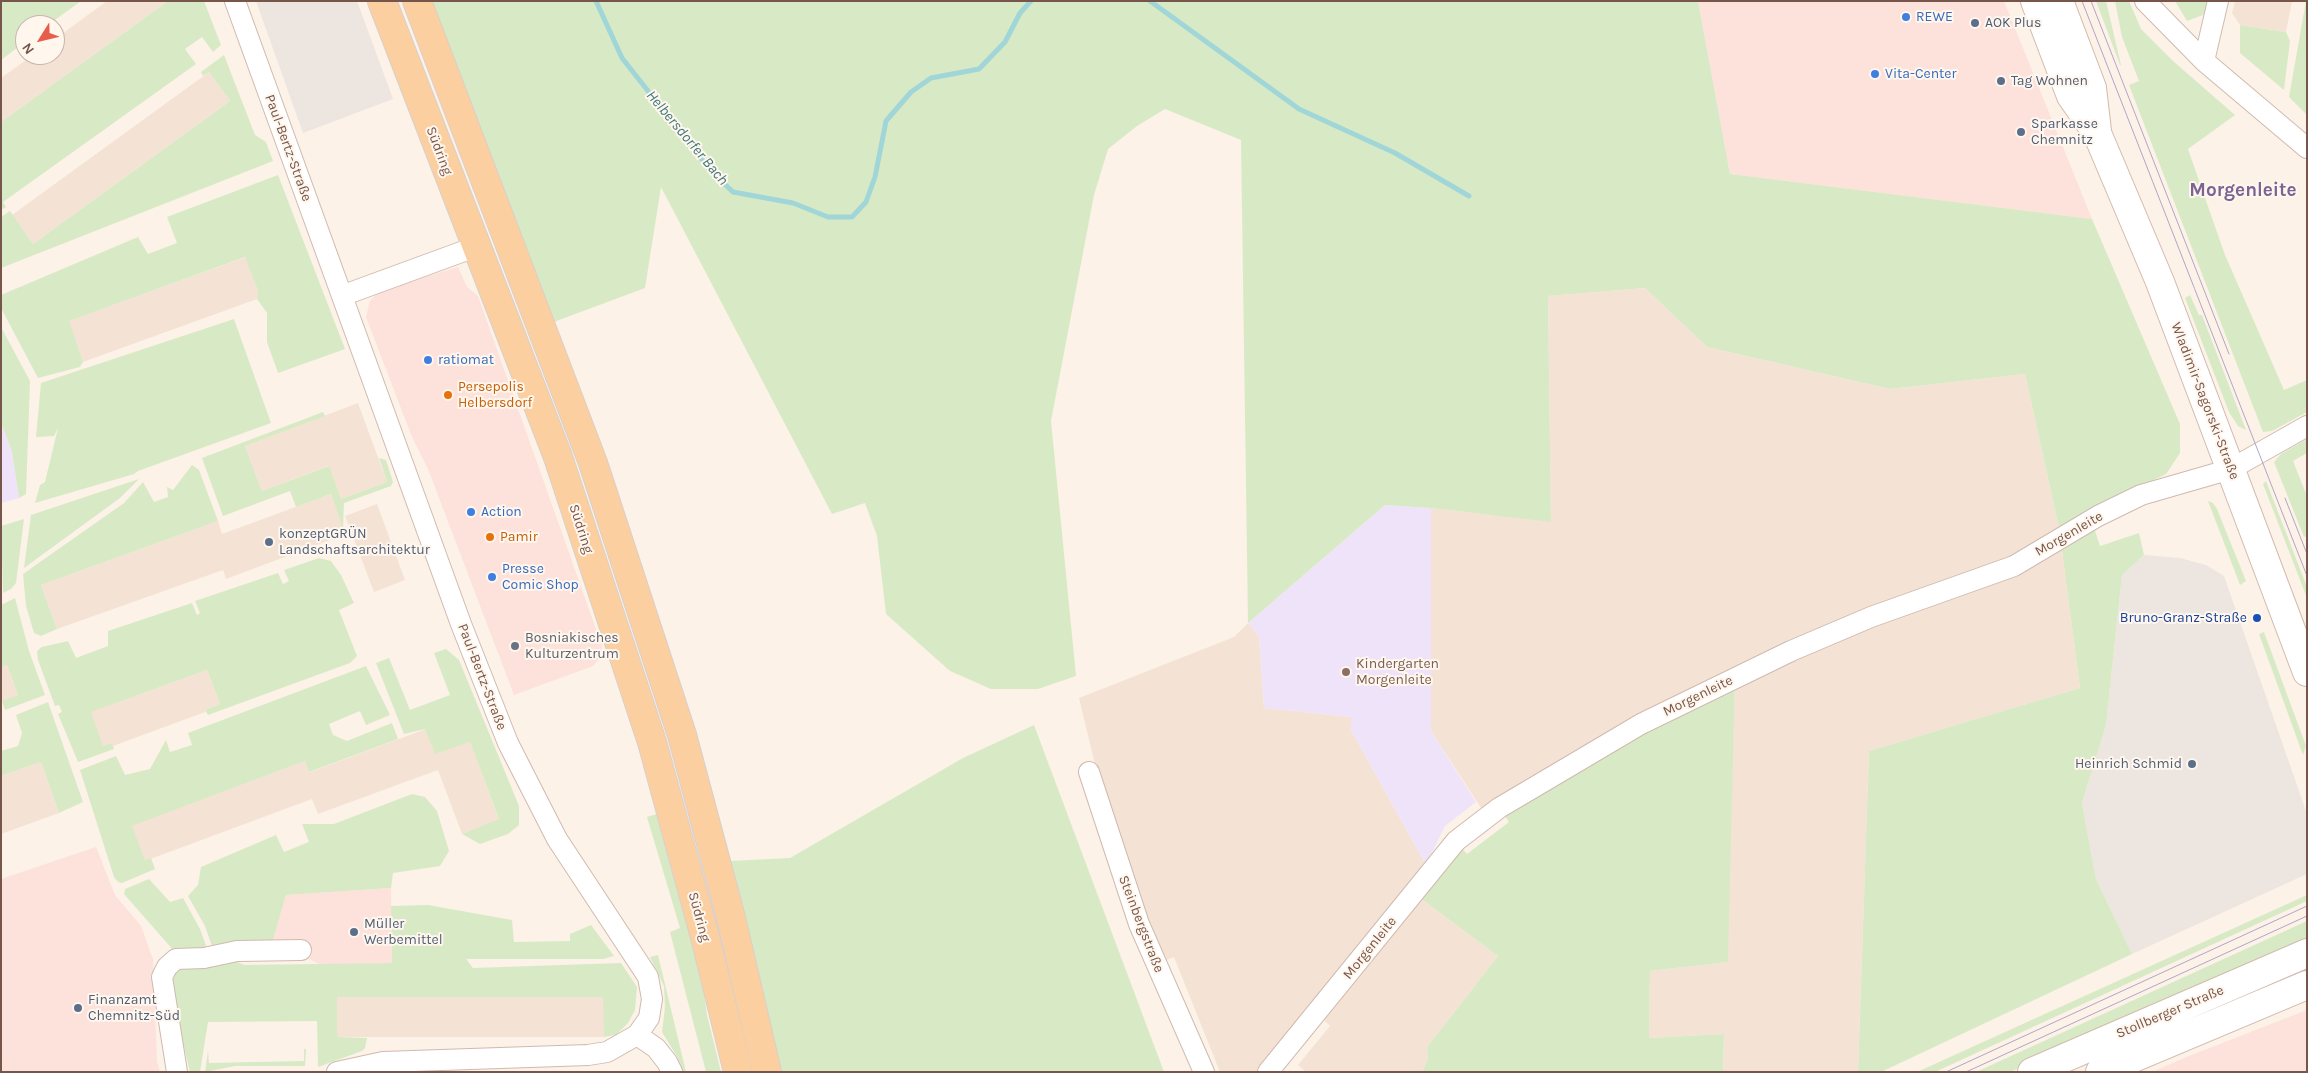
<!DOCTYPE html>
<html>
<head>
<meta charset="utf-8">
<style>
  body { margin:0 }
  #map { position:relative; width:2308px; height:1073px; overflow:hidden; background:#fcf2e7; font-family:Karla,sans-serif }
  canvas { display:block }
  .frame { position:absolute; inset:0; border:2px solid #76564b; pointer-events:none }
  .north { position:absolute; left:15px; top:15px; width:50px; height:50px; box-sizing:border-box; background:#fff6ed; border:1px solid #c8b6ac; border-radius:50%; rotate:234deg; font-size:14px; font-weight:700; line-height:20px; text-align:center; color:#76564b }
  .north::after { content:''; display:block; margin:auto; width:18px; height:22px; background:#e65d4c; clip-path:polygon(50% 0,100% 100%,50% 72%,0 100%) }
</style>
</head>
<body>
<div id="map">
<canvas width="2308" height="1073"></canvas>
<div class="frame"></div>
<div class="north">N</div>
</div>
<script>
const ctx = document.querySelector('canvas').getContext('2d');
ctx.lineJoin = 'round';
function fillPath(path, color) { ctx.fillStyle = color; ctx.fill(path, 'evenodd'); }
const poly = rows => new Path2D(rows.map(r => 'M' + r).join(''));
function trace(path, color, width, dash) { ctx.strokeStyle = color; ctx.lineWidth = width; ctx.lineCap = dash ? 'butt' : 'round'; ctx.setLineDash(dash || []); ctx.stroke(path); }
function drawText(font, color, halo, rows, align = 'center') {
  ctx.font = font + ' Karla,sans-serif'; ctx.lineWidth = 4; ctx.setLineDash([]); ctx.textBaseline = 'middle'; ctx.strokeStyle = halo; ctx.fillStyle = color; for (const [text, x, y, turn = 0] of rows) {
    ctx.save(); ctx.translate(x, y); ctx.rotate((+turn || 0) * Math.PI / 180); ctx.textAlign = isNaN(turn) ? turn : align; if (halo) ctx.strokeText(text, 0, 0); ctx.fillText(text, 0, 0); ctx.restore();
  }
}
fillPath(poly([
  [107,1,168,1,1,122,1,78,33,55,55,55,55,39],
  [2235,1,2292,1,2286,32,2240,25,2232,13],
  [209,72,230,101,33,244,12,215],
  [246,257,258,291,257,299,83,362,68,321],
  [1645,288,1707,347,1890,389,2025,374,2059,528,2080,688,1869,751,1858,1072,1723,1072,1724,1034,1649,1038,1650,971,1727,962,1735,681,1487,817,1431,731,1431,508,1551,521,1548,296],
  [358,403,387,482,341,499,328,466,262,491,245,446],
  [331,494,346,534,226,579,223,570,57,629,41,585,218,521,222,534],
  [377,504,405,580,374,592,345,516],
  [1248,623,1259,636,1264,708,1351,717,1351,730,1426,865,1296,1029,1258,1072,1220,1072,1174,957,1162,962,1096,769,1079,698,1234,637],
  [7,665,18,695,1,702,1,667],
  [207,670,220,704,205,710,205,712,113,746,112,744,103,747,90,712],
  [426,729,470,741,499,820,462,834,438,770,318,814,312,799,145,861,131,826,305,761,310,772],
  [41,762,59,813,1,834,1,776],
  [1420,898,1498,956,1427,1047,1428,1058,1422,1072,1306,1072,1298,1065,1330,1026,1323,1019],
  [337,997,604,997,604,1037,337,1037]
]), '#f4e3d5');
fillPath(poly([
  [1698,1,2004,1,2092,219,1730,174],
  [458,267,467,287,478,296,602,646,601,657,593,666,514,695,428,469,412,437,366,317,370,301,380,290],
  [96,847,115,895,141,926,153,959,157,1062,160,1072,1,1072,1,879],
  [391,888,392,963,321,965,273,940,286,895],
  [2307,1010,2307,1072,2152,1072,2189,1056]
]), '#fde1db');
fillPath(poly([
  [256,1,357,1,393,99,303,133],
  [2144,555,2180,558,2206,565,2224,576,2307,814,2307,874,2132,954,2096,879,2082,803,2106,725,2122,575]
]), '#ede5e0');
fillPath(poly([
  [1,422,12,452,19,498,1,503],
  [1385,505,1431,508,1431,731,1476,802,1445,826,1426,865,1351,730,1351,717,1264,708,1259,636,1248,623]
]), '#efe3f9');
fillPath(poly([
  [1,1,81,1,48,25,25,25,25,42,1,60],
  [168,1,204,1,221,45,213,52,202,37,185,49,196,64,3,202,6,207,1,210,1,122],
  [427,1,1698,1,1730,174,2092,219,2180,424,2180,453,2166,474,2089,512,2100,546,2139,533,2144,555,2122,575,2106,725,2082,803,2096,879,2132,954,1881,1072,1858,1072,1869,751,2080,688,2059,528,2025,374,1890,389,1707,347,1645,288,1548,296,1551,522,1431,508,1385,505,1248,623,1241,140,1165,109,1137,126,1108,149,1094,195,1051,421,1076,676,1038,689,991,689,950,671,886,614,877,536,865,503,832,514,661,187,645,288,551,323],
  [2096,1,2106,1,2121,65,2120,65],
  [2115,1,2129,1,2141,29,2173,61,2235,115,2188,149,2225,255,2284,390,2307,380,2307,412,2272,431,2263,432,2129,85,2139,81,2122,37],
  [2175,1,2211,1,2203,15,2187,21],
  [2306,1,2307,1,2307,115,2289,97],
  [2240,25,2286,32,2290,41,2284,90,2240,53],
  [224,55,255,135,266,142,273,161,1,268,1,217,10,211,33,244,230,101,209,72,203,76,201,72],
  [278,175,345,349,278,373,267,342,267,313,257,299,258,291,245,257,69,321,83,362,80,367,38,378,1,308,1,295,138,237,148,254,177,243,167,217],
  [2190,295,2199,315,2202,315,2246,430,2238,426,2229,412,2185,298],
  [234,319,271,423,138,471,134,474,35,503,40,485,45,482,58,428,54,436,36,437,41,383],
  [1,327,30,381,26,494,19,498,12,452,1,422],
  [323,412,325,416,245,446,262,491,329,466,341,499,387,482,379,458,386,460,393,482,391,486,344,503,343,528,331,494,296,507,290,491,223,516,202,458],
  [2307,439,2307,453,2293,461,2307,496,2307,536,2304,537,2274,462,2281,454],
  [192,465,199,470,218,521,41,585,57,629,41,636,34,633,26,606,23,574,124,503,143,482,154,502,168,497,167,487,173,490],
  [139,479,120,498,24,568,31,515],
  [2266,481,2307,587,2307,598,2263,484],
  [2208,501,2213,503,2217,509,2246,581,2240,585],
  [24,519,16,583,11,589,3,593,1,526],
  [319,558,331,561,341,575,354,603,339,610,357,656,350,663,208,715,205,710,220,704,207,670,91,712,103,746,112,743,114,749,78,762,58,714,62,712,59,705,55,706,38,660,37,651,42,647,68,641,76,658,108,646,108,631,192,603,197,615,200,613,195,601,278,573,283,584,289,581,284,570],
  [15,598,29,651,45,695,5,710,2,701,18,695,7,665,1,667,1,605],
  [2264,632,2306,746,2303,755,2259,634],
  [446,649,459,660,519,806,519,825,508,834,480,844,462,834,499,819,470,742,435,754,425,729,404,734,376,663,389,658,410,710,450,695,434,653],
  [366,666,390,715,366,725,360,711,329,724,333,735,347,741,392,723,398,739,309,772,305,761,132,826,145,860,151,858,155,869,122,883,118,882,114,877,80,770,116,756,125,775,150,769,166,740,170,752,192,745,188,733],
  [1735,680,1728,962,1650,971,1649,1038,1724,1034,1723,1072,1422,1072,1428,1058,1427,1047,1498,956,1420,898,1460,846,1467,854,1509,822,1501,811],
  [48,702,83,802,59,813,41,762,1,776,1,751,18,746,22,733,16,715],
  [1034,725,1164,1072,776,1072,730,861,790,858,963,758],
  [412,794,425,797,437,811,449,851,440,866,393,873,391,888,286,895,273,940,214,952,205,926,188,896,198,885,201,867,276,835,284,852,309,842,302,824,334,824],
  [660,813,697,939,707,1015,721,1072,706,1072,670,932,680,928,647,817],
  [149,879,170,902,183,898,200,929,209,954,174,951,124,894,125,889],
  [2307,895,2307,901,1935,1072,1917,1072],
  [428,905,512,920,514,942,570,941,570,934,591,925,614,956,603,959,466,959,473,968,621,963,637,987,635,1010,628,1023,616,1035,604,1037,603,997,337,997,337,1037,367,1038,365,1048,362,1051,318,1067,317,1021,208,1022,200,1072,190,1072,171,993,170,978,180,966,229,958,244,965,392,963,391,906],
  [2307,921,2307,945,2010,1072,1976,1072],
  [658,955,686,1072,680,1072,678,1058,662,1032,665,1007,664,986,650,957],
  [304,1049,306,1049,305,1066,235,1066,205,1072,208,1051,209,1063,304,1061]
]), '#d8eac5');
trace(poly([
  [596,1,622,58,712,172,733,192,793,203,828,217,852,217,866,202,875,177,886,121,911,92,931,78,979,69,1005,42,1020,13,1031,1],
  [1150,1,1299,109,1395,153,1469,196]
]), '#a1d6d8', 5);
const minor = poly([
  [235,1,461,624,508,743,557,839,648,977,652,999,649,1018,637,1035,607,1052,588,1055,383,1062,337,1072],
  [2145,1,2204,61,2307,148],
  [2204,61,2218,1],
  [344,295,475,247],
  [1089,772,1139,924,1204,1072],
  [637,1035,656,1048,667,1062,672,1072],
  [177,1072,162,977,167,967,176,959,204,958,237,951,301,950],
  [1268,1072,1456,841,1499,808,1641,724,1791,651,1871,617,2014,566,2098,516,2141,495,2231,469,2307,426]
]);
const secondary = poly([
  [2035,1,2071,96,2097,133,2160,282,2307,672],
  [2059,1,2092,88,2097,131],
  [2032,1072,2307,953],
  [2100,1072,2307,985]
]);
const primary = poly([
  [382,1,558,457,652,742,705,937,738,1072],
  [417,1,593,463,682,735,731,918,767,1072]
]);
trace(minor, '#d0baaf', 22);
trace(secondary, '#d3baad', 30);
trace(primary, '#d9d0cd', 30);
trace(minor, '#fff', 20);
trace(secondary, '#fff', 28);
trace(primary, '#fbcf9f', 28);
trace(poly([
  [2082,1,2307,576],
  [2091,1,2229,354],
  [2285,498,2307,554],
  [1946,1072,2307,906],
  [1966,1072,2307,916]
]), '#b3a4c7', 1);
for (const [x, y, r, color] of [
  [1906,17,5,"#3f7fe0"],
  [1975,23,5,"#5c6f8a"],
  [1875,74,5,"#3f7fe0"],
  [2001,81,5,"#5c6f8a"],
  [2021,132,5,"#5c6f8a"],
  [428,360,5,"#3f7fe0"],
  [448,395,5,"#e8710a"],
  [471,512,5,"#3f7fe0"],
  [490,537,5,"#e8710a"],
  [269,542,5,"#5c6f8a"],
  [492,577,5,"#3f7fe0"],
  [2257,618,5,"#1a4fb4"],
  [515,646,5,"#6b7280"],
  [1346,672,5,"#8d6e63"],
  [2192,764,5,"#5c6f8a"],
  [354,932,5,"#5c6f8a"],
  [78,1008,5,"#5c6f8a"]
]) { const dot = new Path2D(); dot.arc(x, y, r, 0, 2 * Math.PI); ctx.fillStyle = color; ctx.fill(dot); trace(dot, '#fff6ed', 2); }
drawText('14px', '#366cbe', '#fff6ed', [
  ["REWE",1916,17],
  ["Vita-Center",1885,74],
  ["ratiomat",438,360],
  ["Action",481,512],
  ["Presse",502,569],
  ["Comic Shop",502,585]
], 'left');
drawText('14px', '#4e5e75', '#fff6ed', [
  ["AOK Plus",1985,23],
  ["Tag Wohnen",2011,81],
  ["Sparkasse",2031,124],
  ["Chemnitz",2031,140],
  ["konzeptGRÜN",279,534],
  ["Landschaftsarchitektur",279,550],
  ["Heinrich Schmid",2182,764,"right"],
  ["Müller",364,924],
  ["Werbemittel",364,940],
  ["Finanzamt",88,1000],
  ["Chemnitz-Süd",88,1016]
], 'left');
drawText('14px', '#76564b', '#fff6ed', [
  ["Paul-Bertz-Straße",288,148,70],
  ["Südring",439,151,69],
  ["Wladimir-Sagorski-Straße",2205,401,69],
  ["Südring",581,529,72],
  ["Morgenleite",2069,534,-30],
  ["Paul-Bertz-Straße",482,677,69],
  ["Morgenleite",1698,696,-26],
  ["Südring",699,917,75],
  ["Steinbergstraße",1141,924,69],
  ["Morgenleite",1370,948,-51],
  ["Stollberger Straße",2170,1012,-23]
]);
drawText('14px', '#c56008', '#fff6ed', [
  ["Persepolis",458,387],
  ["Helbersdorf",458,403],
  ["Pamir",500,537]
], 'left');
drawText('14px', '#164399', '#fff6ed', [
  ["Bruno-Granz-Straße",2247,618]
], 'right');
drawText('14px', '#5b616d', '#fff6ed', [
  ["Bosniakisches",525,638],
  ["Kulturzentrum",525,654]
], 'left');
drawText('14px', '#785e54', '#fff6ed', [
  ["Kindergarten",1356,664],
  ["Morgenleite",1356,680]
], 'left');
drawText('italic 15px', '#3e787c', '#fff6ed', [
  ["Helbersdorfer Bach",687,138,50]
]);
drawText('bold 19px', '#7d6393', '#fff6ed', [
  ["Morgenleite",2243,191]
]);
</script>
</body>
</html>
